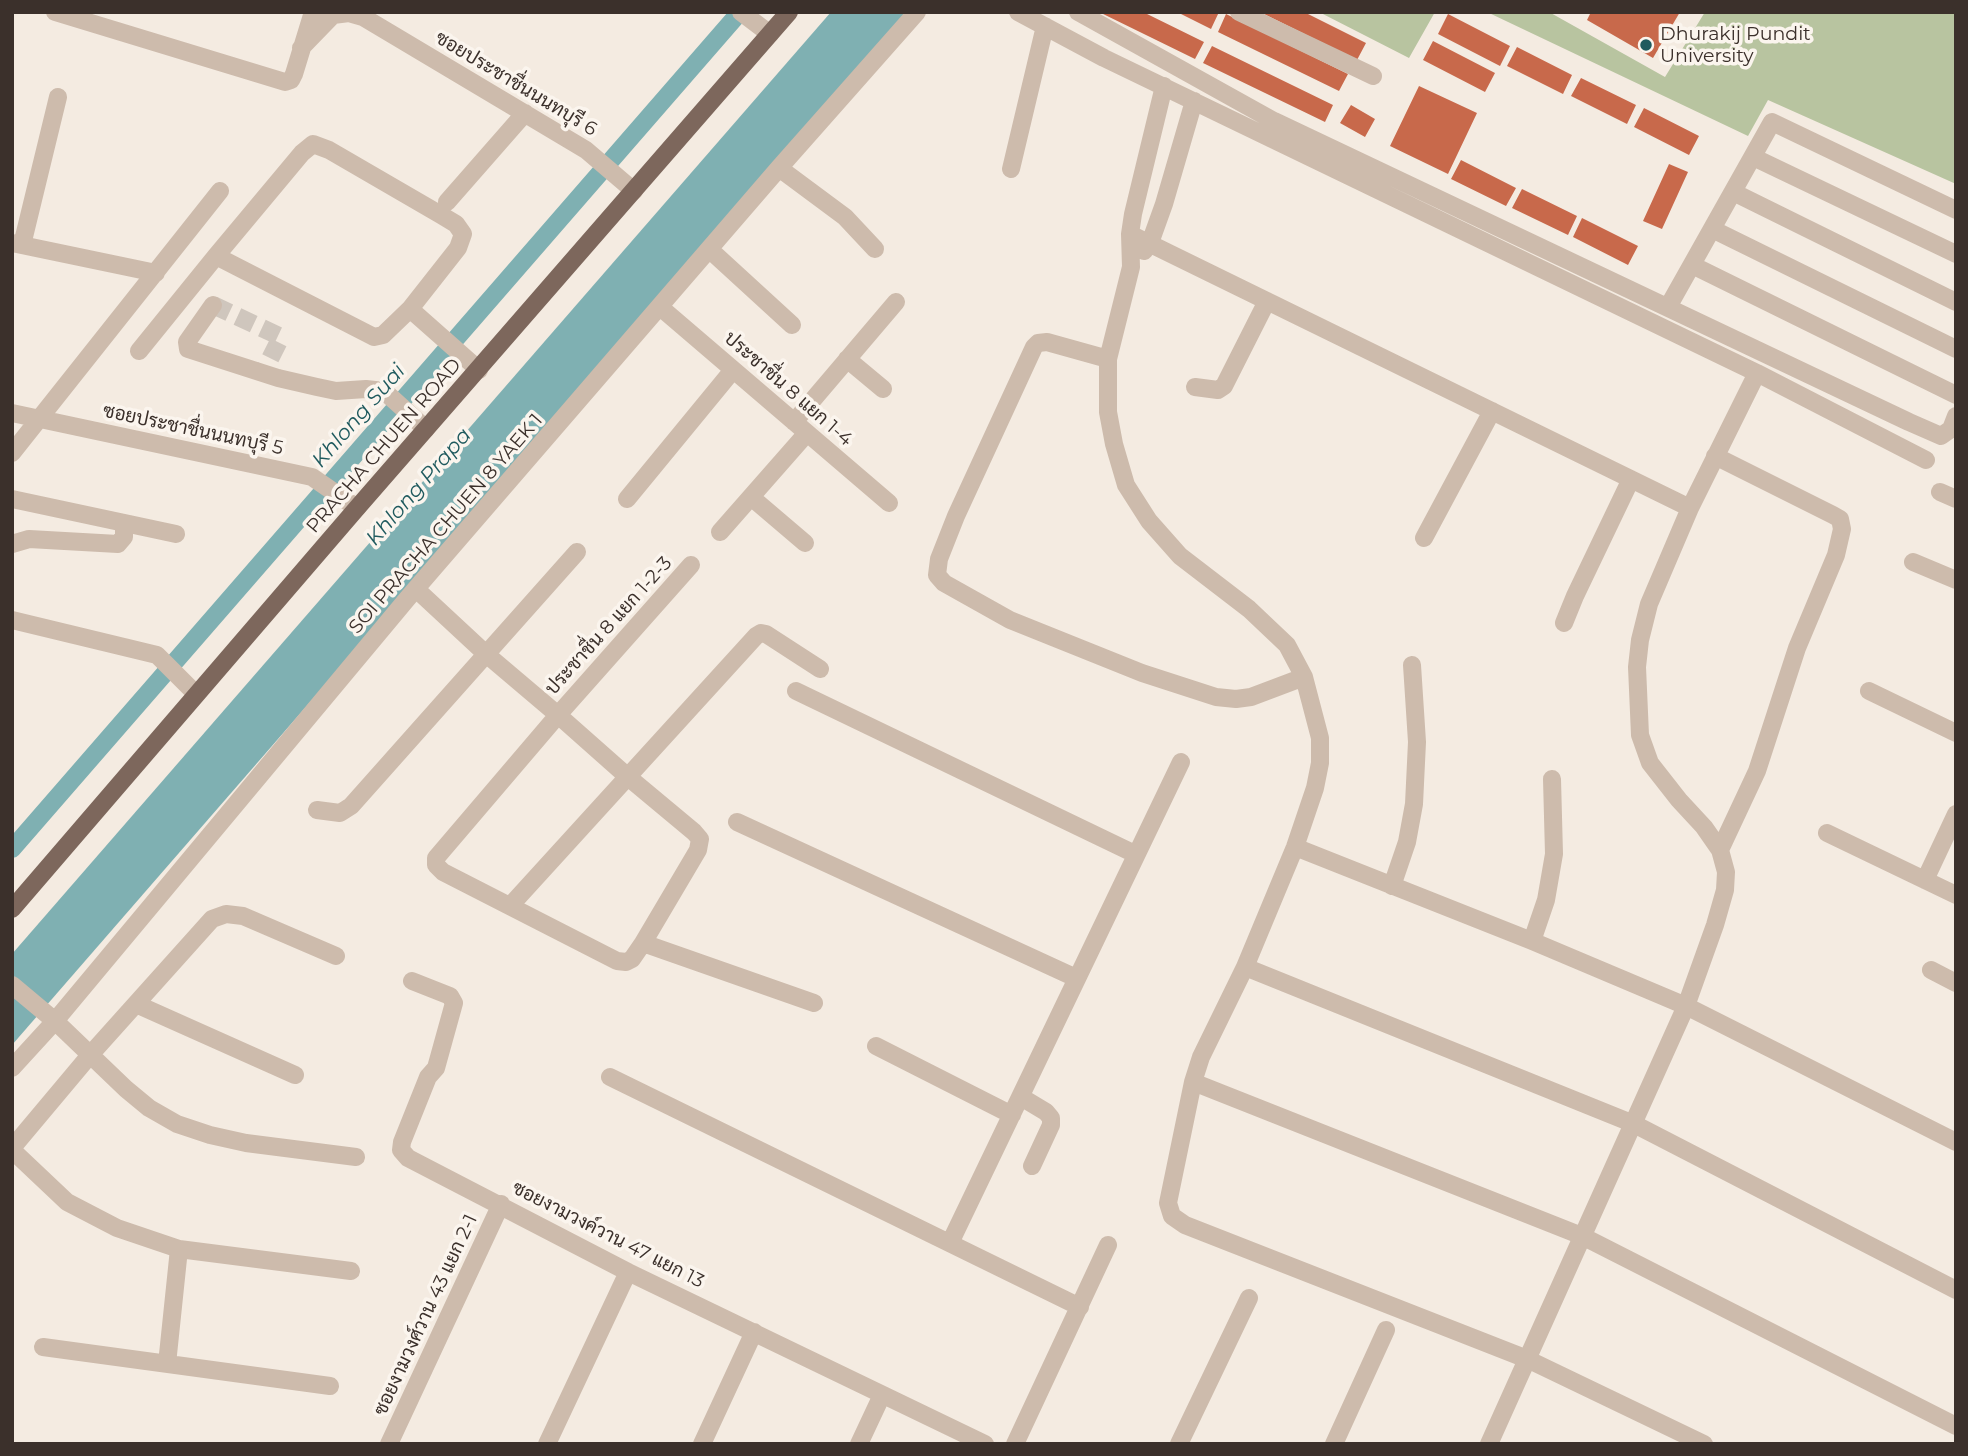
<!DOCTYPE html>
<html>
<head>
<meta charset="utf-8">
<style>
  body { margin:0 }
  #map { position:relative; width:1968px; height:1456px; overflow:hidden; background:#f4ebe1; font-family:Montserrat,sans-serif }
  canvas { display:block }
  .frame { position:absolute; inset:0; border:14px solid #3b302b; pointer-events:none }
</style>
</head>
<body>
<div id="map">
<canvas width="1968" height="1456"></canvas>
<div class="frame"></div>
</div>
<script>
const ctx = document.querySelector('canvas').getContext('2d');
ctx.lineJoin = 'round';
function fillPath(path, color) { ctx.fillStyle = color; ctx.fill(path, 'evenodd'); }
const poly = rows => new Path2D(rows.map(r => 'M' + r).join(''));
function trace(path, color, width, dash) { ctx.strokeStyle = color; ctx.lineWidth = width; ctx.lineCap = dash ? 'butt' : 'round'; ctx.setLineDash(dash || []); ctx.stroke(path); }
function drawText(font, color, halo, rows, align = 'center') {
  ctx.font = font + ' Montserrat,Sarabun,sans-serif'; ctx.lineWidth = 7; ctx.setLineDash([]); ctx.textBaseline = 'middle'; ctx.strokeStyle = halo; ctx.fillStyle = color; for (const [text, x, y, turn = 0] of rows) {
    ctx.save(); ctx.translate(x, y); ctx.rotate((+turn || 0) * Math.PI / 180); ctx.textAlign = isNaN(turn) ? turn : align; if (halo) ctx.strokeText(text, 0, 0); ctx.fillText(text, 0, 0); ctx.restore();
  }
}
fillPath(poly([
  [1319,12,1435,12,1409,58],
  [1487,12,1549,12,1665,77,1705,12,1956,12,1956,184,1768,100,1748,136]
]), '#b8c4a0');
fillPath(poly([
  [831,12,910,12,12,1045,12,954]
]), '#7fb0b2');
trace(poly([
  [12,849,740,12]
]), '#7fb0b2', 18);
fillPath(poly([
  [1099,12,1143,12,1204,42,1195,59],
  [1177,12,1219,12,1211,29],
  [1260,12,1304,12,1366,43,1357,60],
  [1591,12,1680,12,1653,58,1587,20],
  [1226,14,1348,74,1339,91,1218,32],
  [1448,14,1510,46,1500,66,1438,34],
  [1433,41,1495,73,1485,92,1423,60],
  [1212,46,1333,105,1325,122,1203,63],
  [1517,47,1572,75,1563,94,1507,66],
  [1581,78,1636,105,1627,124,1571,96],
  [1419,86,1477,113,1448,174,1390,146],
  [1351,105,1375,119,1365,137,1340,123],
  [1644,108,1699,136,1689,155,1634,127],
  [1461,160,1516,188,1506,206,1451,179],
  [1669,164,1688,172,1662,229,1643,221],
  [1522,189,1577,216,1568,235,1512,208],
  [1582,218,1638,246,1628,265,1573,237]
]), '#c8694b');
trace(poly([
  [213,305,281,337,263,373]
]), '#cfc6bd', 18, [18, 9]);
trace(poly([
  [55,12,285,82,291,80,294,74,313,12],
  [741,12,770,34],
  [1018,12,1104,58,1757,373,1926,460],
  [1078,12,1274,121,1909,422,1941,436,1951,429,1956,416],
  [1239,12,1373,76],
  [301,48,333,15,349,13,363,17,586,150,634,191],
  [1164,86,1133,214,1130,234,1131,267,1108,359,1108,412,1114,444,1126,485,1149,521,1180,556,1249,609,1287,645,1304,677,1320,738,1320,763,1315,788,1295,847,1245,967,1201,1057,1193,1082,1168,1203,1172,1216,1185,1225,1527,1359,1704,1444],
  [1753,157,1956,254],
  [779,168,845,217,875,249],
  [1011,169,1045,26],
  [1733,192,1956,302],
  [447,202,525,113],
  [1712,229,1956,349],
  [1130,234,1690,508],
  [12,243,156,273],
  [22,245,58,97],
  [709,249,792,325],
  [1144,251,1150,243,1164,204,1194,101],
  [1692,265,1956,395],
  [213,305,187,342,188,349,278,378,317,387,336,391,366,389,384,391,426,429],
  [660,307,889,503],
  [1668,307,1772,122,1956,210],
  [410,309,479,370],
  [139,351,216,256,302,153,313,144,329,150,441,215,456,224,463,234,458,248,410,309,383,335,374,337,216,256],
  [847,359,883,389],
  [1108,359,1047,342,1038,343,1034,347,956,516,939,559,937,575,944,583,1010,620,1142,673,1216,697,1236,699,1251,697,1304,677],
  [1195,387,1218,390,1224,386,1267,301],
  [12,413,312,477,357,508],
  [794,422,896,302],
  [12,453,220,191],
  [1715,456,1833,515,1840,519,1842,529,1836,555,1797,648,1757,771,1720,850],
  [1940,492,1956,499],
  [751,497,805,543],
  [12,499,176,534],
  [627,499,733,370],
  [720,532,807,433],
  [1424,538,1492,411],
  [12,544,29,539,118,544,124,537,124,523],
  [1913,562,1956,580],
  [416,589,486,654,558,715,628,777,694,832,700,839,698,850,643,943,632,959,626,962,617,961,443,872,436,865,436,858,558,715,691,565],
  [12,620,157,655,196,694],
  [1564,623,1575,596,1631,479],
  [796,691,1135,854],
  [1869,691,1956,733],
  [317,810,340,813,351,806,577,552],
  [737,822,1076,978],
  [1827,833,1956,895],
  [1295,847,1532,941,1686,1006,1956,1142],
  [1925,880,1956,814],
  [1392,886,1407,842,1414,804,1417,742,1412,665],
  [510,906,756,636,761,633,766,634,820,669],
  [1532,941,1546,900,1554,854,1552,779],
  [643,943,814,1003],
  [1245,967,1634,1124,1956,1290],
  [1931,970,1956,983],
  [412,981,450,996,454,1003,436,1068,428,1077,402,1142,401,1150,408,1158,628,1272,985,1444],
  [12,985,55,1021,126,1089,149,1108,177,1124,210,1135,246,1143,356,1157],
  [136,1004,295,1075],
  [876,1046,1012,1115],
  [12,1068,55,1021,407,599,779,168,917,12],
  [610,1077,1080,1307],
  [1193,1082,1582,1236,1956,1426],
  [1021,1097,1046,1112,1051,1118,1051,1125,1032,1166],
  [12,1148,90,1055,212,919,226,914,243,916,336,956],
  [12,1150,67,1202,117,1228,179,1249,351,1271],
  [950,1243,1181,762],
  [43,1347,330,1386],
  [167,1364,179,1249],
  [389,1444,501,1204],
  [547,1444,628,1272],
  [702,1444,754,1332],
  [859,1444,882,1395],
  [1015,1444,1108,1245],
  [1179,1444,1249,1298],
  [1334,1444,1386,1330],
  [1489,1444,1686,1006,1715,925,1725,890,1726,872,1720,850,1704,827,1679,800,1650,763,1640,735,1637,667,1640,640,1649,604,1690,508,1757,373]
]), '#cdbbac', 18);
trace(poly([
  [12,909,357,508,789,12]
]), '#7d675c', 18);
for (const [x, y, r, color] of [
  [1646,45,7,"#1f5a5e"]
]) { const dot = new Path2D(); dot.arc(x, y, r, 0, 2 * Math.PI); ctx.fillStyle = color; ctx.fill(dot); trace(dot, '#fbf5ee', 2.5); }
drawText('19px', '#3b302b', '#fbf5ee', [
  ["Dhurakij Pundit",1660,34],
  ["University",1660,56]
], 'left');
drawText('19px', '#3b302b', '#fbf5ee', [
  ["ซอยประชาชื่นนนทบุรี 6",516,84,31],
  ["ประชาชื่น 8 แยก 1-4",788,389,41],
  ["ซอยประชาชื่นนนทบุรี 5",193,430,12],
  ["PRACHA CHUEN ROAD",384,446,-49],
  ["SOI PRACHA CHUEN 8 YAEK 1",446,524,-49],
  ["ประชาชื่น 8 แยก 1-2-3",609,626,-48],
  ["ซอยงามวงค์วาน 47 แยก 13",608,1235,27],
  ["ซอยงามวงศ์วาน 43 แยก 2-1",426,1315,-65]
]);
drawText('italic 21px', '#1f5a5e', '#fbf5ee', [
  ["Khlong Suai",359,416,-49],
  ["Khlong Prapa",419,487,-49]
]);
</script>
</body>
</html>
